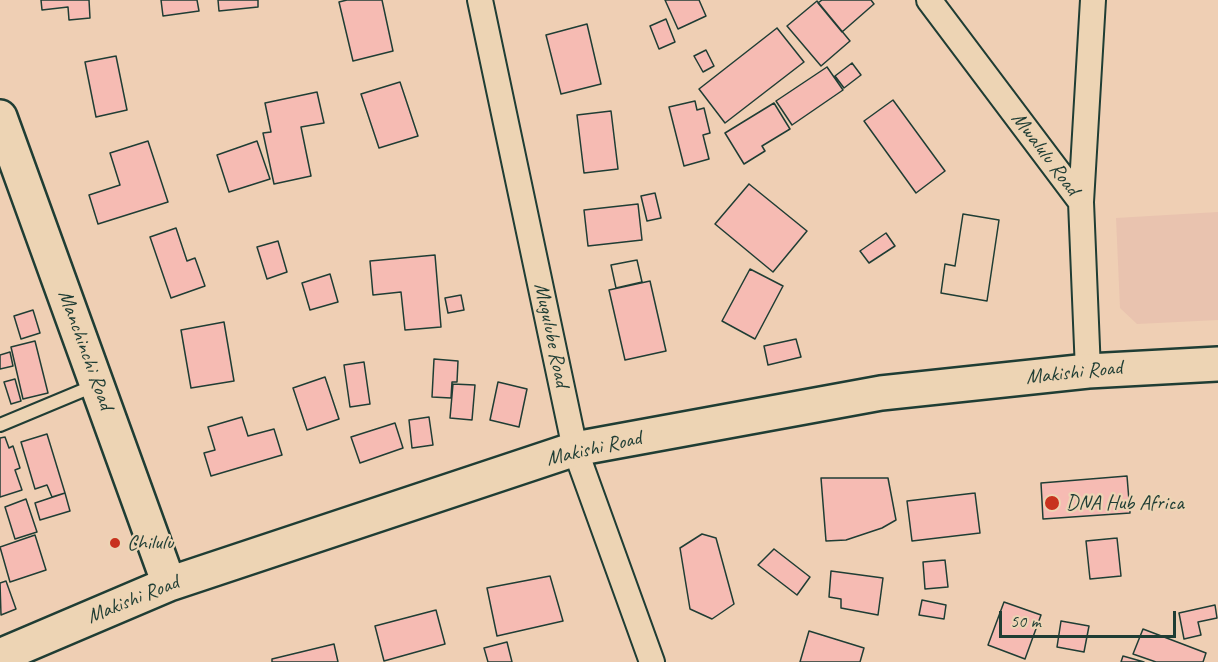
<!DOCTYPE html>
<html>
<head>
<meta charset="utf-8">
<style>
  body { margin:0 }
  #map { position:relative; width:1218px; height:662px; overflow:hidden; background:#efcfb4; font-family:Caveat,sans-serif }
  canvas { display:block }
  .scale { position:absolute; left:999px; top:611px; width:177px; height:27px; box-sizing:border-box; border:3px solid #1f3d34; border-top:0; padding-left:8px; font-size:18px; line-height:21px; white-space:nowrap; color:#1f3d34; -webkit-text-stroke:4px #edd4b4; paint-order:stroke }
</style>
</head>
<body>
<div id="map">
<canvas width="1218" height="662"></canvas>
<div class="scale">50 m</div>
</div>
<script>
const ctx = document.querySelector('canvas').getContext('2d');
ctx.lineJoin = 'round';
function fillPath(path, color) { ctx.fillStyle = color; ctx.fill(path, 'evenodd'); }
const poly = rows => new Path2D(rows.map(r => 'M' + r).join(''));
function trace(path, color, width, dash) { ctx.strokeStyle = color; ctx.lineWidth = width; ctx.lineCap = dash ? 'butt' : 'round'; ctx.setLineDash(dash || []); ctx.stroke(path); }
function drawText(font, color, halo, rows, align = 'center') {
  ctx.font = font + ' Caveat,sans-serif'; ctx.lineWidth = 4.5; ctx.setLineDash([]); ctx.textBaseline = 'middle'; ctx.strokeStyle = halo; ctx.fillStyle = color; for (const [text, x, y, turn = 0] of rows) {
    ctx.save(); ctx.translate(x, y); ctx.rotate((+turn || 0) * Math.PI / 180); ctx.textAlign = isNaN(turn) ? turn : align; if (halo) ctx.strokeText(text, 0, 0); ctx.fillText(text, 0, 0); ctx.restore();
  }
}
fillPath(poly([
  [1218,212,1218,320,1137,324,1120,308,1116,218]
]), '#e9c3af');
const building = poly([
  [41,0,89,0,90,18,69,20,68,7,42,10,41,0],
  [161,0,197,0,199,11,163,16,161,0],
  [218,0,258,0,258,7,219,11,218,0],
  [347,0,382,0,393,51,353,61,339,2,347,0],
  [665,0,699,0,706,16,678,29,665,0],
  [822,0,871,0,874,4,842,32,818,3,822,0],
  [817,1,850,41,821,66,787,26,817,1],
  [666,19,675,42,659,49,650,26,666,19],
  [587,24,601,84,561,94,546,35,587,24],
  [777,28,804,62,725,123,699,89,777,28],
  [706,50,714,66,703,72,694,56,706,50],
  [116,56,127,110,96,117,85,62,116,56],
  [852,63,861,75,844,88,835,76,852,63],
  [827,67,843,90,792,125,776,101,827,67],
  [400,82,418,136,379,148,361,94,400,82],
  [317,92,324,123,301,127,311,176,274,184,263,133,271,132,265,103,317,92],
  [893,100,945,171,916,193,864,121,893,100],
  [695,101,697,110,704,108,710,133,703,135,709,159,684,166,669,107,695,101],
  [774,103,790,129,762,146,765,151,744,164,725,133,774,103],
  [611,111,618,169,584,173,577,115,611,111],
  [148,141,168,202,98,224,89,195,120,185,110,153,148,141],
  [257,141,270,179,229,192,217,155,257,141],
  [749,184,807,231,773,272,715,224,749,184],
  [655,193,661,218,647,221,641,196,655,193],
  [638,204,642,240,588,246,584,210,638,204],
  [963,214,999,220,987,301,941,293,945,264,955,266,963,214],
  [963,214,999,220,987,301,941,293,945,264,955,266,963,214],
  [176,228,187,261,195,258,205,286,171,298,150,237,176,228],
  [886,233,895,246,869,263,860,251,886,233],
  [278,241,287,272,267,279,257,247,278,241],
  [435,255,441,327,405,330,401,292,373,295,370,261,435,255],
  [637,260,642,282,616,288,611,265,637,260],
  [637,260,642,282,616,288,611,265,637,260],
  [750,269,783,286,755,339,722,321,750,269],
  [330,274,338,302,310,310,302,283,330,274],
  [650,281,666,351,625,360,609,290,650,281],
  [461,295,464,310,448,313,445,298,461,295],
  [33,310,40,333,21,339,14,316,33,310],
  [224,322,234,381,191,388,181,330,224,322],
  [796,339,801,357,768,365,764,346,796,339],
  [35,341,48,393,23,399,11,347,35,341],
  [10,352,13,366,0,369,0,355,10,352],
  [434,359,458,361,457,382,452,382,451,398,432,397,434,359],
  [364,362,370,404,350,407,344,365,364,362],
  [325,377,339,419,307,430,293,388,325,377],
  [15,379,21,401,11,404,4,382,15,379],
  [498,382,527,389,519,427,490,420,498,382],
  [453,384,475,385,472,420,450,418,453,384],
  [242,417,248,436,274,429,282,455,211,476,204,453,215,450,208,427,242,417],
  [429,417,433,445,412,448,409,420,429,417],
  [395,423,403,448,360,463,351,437,395,423],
  [47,434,65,493,52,497,47,485,35,489,21,442,47,434],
  [5,437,9,448,13,446,20,468,15,470,22,490,0,497,0,438,5,437],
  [1127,476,1130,513,1043,519,1041,483,1127,476],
  [821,478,888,478,896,520,882,528,846,540,826,541,821,478],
  [65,493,70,511,40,520,35,503,65,493],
  [975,493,980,533,912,541,907,501,975,493],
  [26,499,37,532,15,539,5,507,26,499],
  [702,534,716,538,734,604,712,619,690,609,680,548,702,534],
  [35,535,46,570,10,582,0,547,35,535],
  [1117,538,1121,576,1090,579,1086,541,1117,538],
  [774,549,810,577,797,595,758,565,774,549],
  [945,560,948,587,925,589,923,562,945,560],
  [831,571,883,578,878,615,841,608,841,599,829,597,831,571],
  [550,576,563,621,497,636,487,588,550,576],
  [6,581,16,609,1,615,0,583,6,581],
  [922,600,946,605,944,619,919,615,922,600],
  [1004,602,1041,615,1025,659,988,645,1004,602],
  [1215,605,1217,618,1198,622,1201,635,1184,639,1179,613,1215,605],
  [436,610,445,644,384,661,375,626,436,610],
  [1061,621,1089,626,1084,652,1057,647,1061,621],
  [1143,629,1206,653,1203,662,1156,662,1133,654,1143,629],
  [809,631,864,648,860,662,800,662,809,631],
  [507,642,512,662,488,662,484,648,507,642],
  [334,644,338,662,272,662,272,659,334,644],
  [1123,656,1144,662,1121,662,1123,656]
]);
fillPath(building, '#f6bbb3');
trace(building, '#1f3d34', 1.5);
const service = poly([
  [0,425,96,385]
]);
const minor = poly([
  [480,0,575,449,652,662],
  [929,0,1081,202,1088,371],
  [1081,202,1093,0]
]);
const secondary = poly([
  [0,117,169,584],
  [0,656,169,584,575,449,881,393,1088,371,1218,364]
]);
trace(service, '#1f3d34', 16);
trace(minor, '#1f3d34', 28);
trace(secondary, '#1f3d34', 38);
trace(service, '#edd4b4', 12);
trace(minor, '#edd4b4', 24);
trace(secondary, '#edd4b4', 33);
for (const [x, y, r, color] of [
  [1052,503,8,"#c8321e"],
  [115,543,6,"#c8321e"]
]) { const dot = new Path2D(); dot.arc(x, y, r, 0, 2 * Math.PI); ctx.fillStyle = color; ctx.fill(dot); trace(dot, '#edd4b4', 2); }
drawText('21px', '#1f3d34', '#edd4b4', [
  ["Mwalulu Road",1045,154,53],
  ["Mugulube Road",551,335,78],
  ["Manchinchi Road",85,350,70],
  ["Makishi Road",1074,373,-6],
  ["Makishi Road",594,449,-13],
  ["Makishi Road",133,600,-22]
]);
drawText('21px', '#1f3d34', '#edd4b4', [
  ["DNA Hub Africa",1066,503],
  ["Chilulu",127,543]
], 'left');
</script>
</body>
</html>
